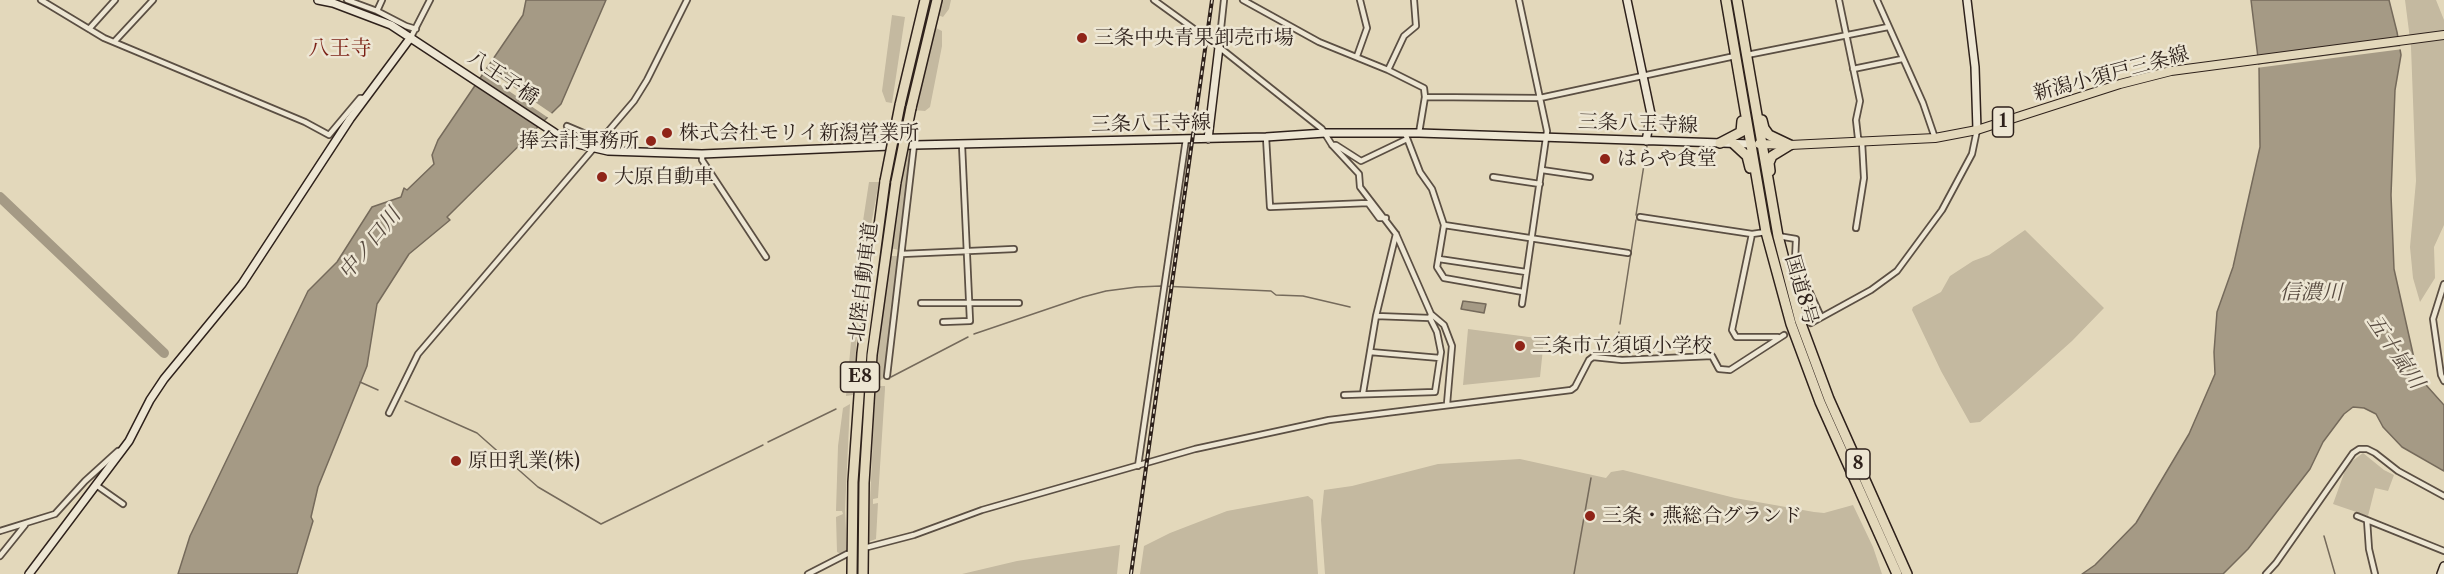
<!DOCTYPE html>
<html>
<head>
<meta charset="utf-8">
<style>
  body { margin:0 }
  canvas { display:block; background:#e3d8bb }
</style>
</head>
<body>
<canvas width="2444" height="574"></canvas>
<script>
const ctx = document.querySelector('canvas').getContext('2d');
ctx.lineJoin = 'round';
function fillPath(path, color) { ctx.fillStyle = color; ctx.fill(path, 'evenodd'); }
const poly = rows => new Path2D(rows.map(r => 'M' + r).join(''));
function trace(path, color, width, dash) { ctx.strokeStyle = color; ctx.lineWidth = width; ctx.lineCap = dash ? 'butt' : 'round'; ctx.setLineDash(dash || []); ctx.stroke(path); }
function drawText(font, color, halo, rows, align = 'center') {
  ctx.font = font + ' "Libre Caslon Text","Noto Serif JP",serif'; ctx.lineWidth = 5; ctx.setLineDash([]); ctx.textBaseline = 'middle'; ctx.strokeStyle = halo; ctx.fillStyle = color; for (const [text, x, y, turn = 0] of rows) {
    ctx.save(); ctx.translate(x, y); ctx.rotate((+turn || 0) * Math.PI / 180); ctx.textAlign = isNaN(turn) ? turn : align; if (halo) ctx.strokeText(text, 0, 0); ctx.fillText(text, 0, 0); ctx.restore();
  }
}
fillPath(poly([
  [941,0,951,0,949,9,943,17,938,15],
  [2405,0,2436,0,2444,20,2444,225,2434,247,2435,278,2420,302,2413,278,2410,247,2416,181,2411,47],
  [892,15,905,17,892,103,886,102,882,91],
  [934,27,942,31,942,46,930,107,925,111,913,110],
  [909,151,910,156,899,250,890,248,906,152],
  [869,182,879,182,866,252,862,252,859,247],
  [2025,230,2104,308,2072,341,2016,391,1980,422,1970,423,1941,371,1912,310,1913,307,1941,292,1950,276,1973,261,1989,255],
  [859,256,865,256,859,302,853,395,846,396],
  [889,256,898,256,899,259,885,377,875,384],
  [1468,329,1544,339,1540,377,1463,385],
  [880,386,885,386,885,389,878,498,873,499,873,504,878,503,876,539,868,542,874,417,876,388],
  [850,404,845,510,847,551,841,554,837,552,836,517,843,514,842,511,836,511,838,446,843,408],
  [2363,453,2384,470,2394,475,2388,491,2375,488,2368,516,2333,504,2347,465],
  [1520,459,1606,478,1611,472,1623,470,1735,498,1814,512,1824,513,1853,505,1873,547,1882,574,1325,574,1321,520,1324,490,1352,486,1438,464],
  [1308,496,1313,500,1318,574,1140,574,1144,546,1170,533,1227,511],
  [1120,545,1117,574,962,574,1017,561]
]), '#c4b9a0');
const water = poly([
  [526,0,606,0,561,104,447,217,450,220,409,254,377,304,367,366,318,487,311,517,313,521,297,574,178,574,190,536,308,291,337,262,372,207,401,197,404,188,407,190,434,164,432,155,438,140,523,15,526,0],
  [2251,0,2389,0,2397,32,2401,55,2395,90,2391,195,2394,269,2418,376,2444,405,2444,471,2402,447,2383,427,2376,414,2364,408,2353,407,2344,414,2323,442,2310,469,2248,549,2223,574,2082,574,2095,565,2136,523,2189,434,2215,374,2214,352,2217,312,2233,267,2260,147,2259,66,2251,0],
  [1463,301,1486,304,1484,313,1461,309,1463,301]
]);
fillPath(water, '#a59a85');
trace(water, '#756a5b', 1.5);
fillPath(poly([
  [2402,46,2403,49,2256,68,2256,65],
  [484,67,554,115,550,119,481,72]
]), '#e3d8bb');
trace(poly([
  [1636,215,1647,146],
  [1620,324,1636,220],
  [974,334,1083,297,1106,291,1137,287,1161,286,1271,291,1276,295,1303,296,1350,307],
  [1617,341,1619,332],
  [891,377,968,337],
  [360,382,378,390],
  [405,401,477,433,538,487,601,524,763,445],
  [768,442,836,409],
  [2324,536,2335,574],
  [1574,574,1591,478]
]), '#756a5b', 1.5);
trace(poly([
  [0,197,164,353]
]), '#a59a85', 10);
trace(poly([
  [1784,335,1811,323]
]), '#bfb39b', 4.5, [4.5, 2]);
const street = poly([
  [41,0,104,38,305,122,329,135,360,98,365,98],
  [347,0,377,11,406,26,416,29],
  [1154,0,1219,47,1322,129,1332,145,1359,174,1360,187,1396,234,1431,314,1444,325,1452,346,1447,404],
  [1243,0,1319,42,1388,70,1424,88,1425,97,1419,133],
  [1519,0,1547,131,1522,304],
  [1839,0,1860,101,1856,120,1858,138,1862,142,1864,178,1856,228],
  [1877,0,1923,103,1935,138],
  [377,11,382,0],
  [89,29,115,0],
  [411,37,430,0],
  [115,41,153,0],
  [1219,47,1224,0],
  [1747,55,1888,27],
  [1357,56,1367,28,1360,0],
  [1853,69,1902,59],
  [1388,70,1404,36,1416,26,1414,0],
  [1425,97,1540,98,1735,56],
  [567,126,600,140],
  [1405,133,1420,172,1432,189,1444,225,1628,253],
  [1266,137,1270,207,1368,203,1379,218,1386,218],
  [1332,145,1336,145,1361,161,1407,139],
  [702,154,702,160,766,257],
  [1542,170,1590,177],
  [1493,177,1540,184],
  [1640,217,1752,234,1766,232],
  [1444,225,1437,267,1444,278,1523,292],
  [1752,234,1732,330,1736,337,1778,337],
  [1778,236,1796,239,1795,260,1821,317],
  [902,254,1014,249],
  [1439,259,1526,272],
  [2444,284,2433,319,2441,375,2444,381],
  [921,303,1019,303],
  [1376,316,1430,318],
  [943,322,970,321,962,145],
  [1811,323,1871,290,1897,271,1942,210,1972,154,1977,130],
  [1370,352,1440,358],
  [887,376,914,145],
  [1363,393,1376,316,1396,234],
  [1344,395,1435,392,1441,352,1437,332,1430,318,1431,314],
  [389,413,418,354,634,101,647,80,687,0],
  [1138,466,1186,139],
  [96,485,123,504],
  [2357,516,2444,551],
  [2367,520,2369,549,2375,574],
  [0,531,55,514,85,481,118,451],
  [868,547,914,535,982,510,1195,449,1329,420,1571,390,1575,387,1589,360,1593,357,1622,360,1712,356,1719,369,1730,370,1784,335],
  [0,556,25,525],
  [808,574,847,554],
  [2266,574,2276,563,2353,453,2359,449,2367,449,2375,453,2398,471,2444,496]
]);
const secondary = poly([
  [318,0,333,3,391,25,555,133,573,143,608,151,702,154,914,145,1266,137,1325,133,1419,133,1752,144],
  [1627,0,1651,114,1646,141],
  [1967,0,1975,67,1977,130],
  [1208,139,1219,47],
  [29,574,129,441,150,400,164,379,242,284,350,119,411,37],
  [2441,574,2444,566]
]);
const primary = poly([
  [1759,144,1790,145,1935,138,1977,130,2120,84,2171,71,2444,35]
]);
const highway = poly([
  [1726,0,1766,232,1791,324,1820,402,1897,574],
  [1737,0,1778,236,1800,321,1829,399,1907,574],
  [900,105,925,0],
  [911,108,937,0],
  [1762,120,1764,128,1769,135,1790,145],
  [1720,143,1741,132,1742,121],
  [1734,144,1747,156,1750,168],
  [1770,171,1769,163,1772,156,1790,145],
  [852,574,853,482,862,353,885,181],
  [863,574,864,483,872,355,896,182]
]);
trace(street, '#5b4f43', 8);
trace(secondary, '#2e211b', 10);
trace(primary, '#2e211b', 10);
trace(highway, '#2e211b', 12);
trace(street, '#ede6d3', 4.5);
trace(secondary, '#ede6d3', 7);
trace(primary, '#e3d8bb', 8);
trace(highway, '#e3d8bb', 9);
const rail = poly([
  [1131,574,1212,0]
]);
trace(rail, '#2e211b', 4);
trace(rail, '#ede6d3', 1.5, [4.5]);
const highwayBridge = poly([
  [885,181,900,105],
  [896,182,911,108]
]);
trace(highwayBridge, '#2e211b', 12, []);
trace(highwayBridge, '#e3d8bb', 9);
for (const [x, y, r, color] of [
  [1082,38,6,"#8f2418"],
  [667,133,6,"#8f2418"],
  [651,141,6,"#8f2418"],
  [1605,159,6,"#8f2418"],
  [602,177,6,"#8f2418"],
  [1520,346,6,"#8f2418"],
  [456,461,6,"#8f2418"],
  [1590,516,6,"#8f2418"]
]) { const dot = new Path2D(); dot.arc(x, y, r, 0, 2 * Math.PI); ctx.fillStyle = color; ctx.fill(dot); trace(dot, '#ede6d3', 2); }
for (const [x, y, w] of [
  [2003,122,21],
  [860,377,39],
  [1858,464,24]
]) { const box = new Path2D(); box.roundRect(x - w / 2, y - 15, w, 30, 4.5); ctx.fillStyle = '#ede6d3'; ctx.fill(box); trace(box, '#2e211b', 1.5); }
drawText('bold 18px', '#2e211b', null, [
  ["1",2003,122],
  ["E8",860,377],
  ["8",1858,464]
]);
drawText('20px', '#2e211b', '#ede6d3', [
  ["三条中央青果卸売市場",1094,38],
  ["株式会社モリイ新潟営業所",679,133],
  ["捧会計事務所",639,141,"right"],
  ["はらや食堂",1617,159],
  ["大原自動車",614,177],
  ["三条市立須頃小学校",1532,346],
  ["原田乳業(株)",468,461],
  ["三条・燕総合グランド",1602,516]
], 'left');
drawText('20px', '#2e211b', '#ede6d3', [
  ["新潟小須戸三条線",2111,74,-15],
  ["八王子橋",503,78,34],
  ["三条八王寺線",1151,124,-1],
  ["三条八王寺線",1638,124,2],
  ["北陸自動車道",864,282,-83],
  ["国道8号",1801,290,74]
]);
drawText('21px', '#7a1f14', '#ede6d3', [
  ["八王寺",340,49]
]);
drawText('italic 21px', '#584b40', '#ede6d3', [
  ["中ノ口川",370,244,-51],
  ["信濃川",2311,293],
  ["五十嵐川",2395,352,56]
]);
</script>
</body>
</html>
